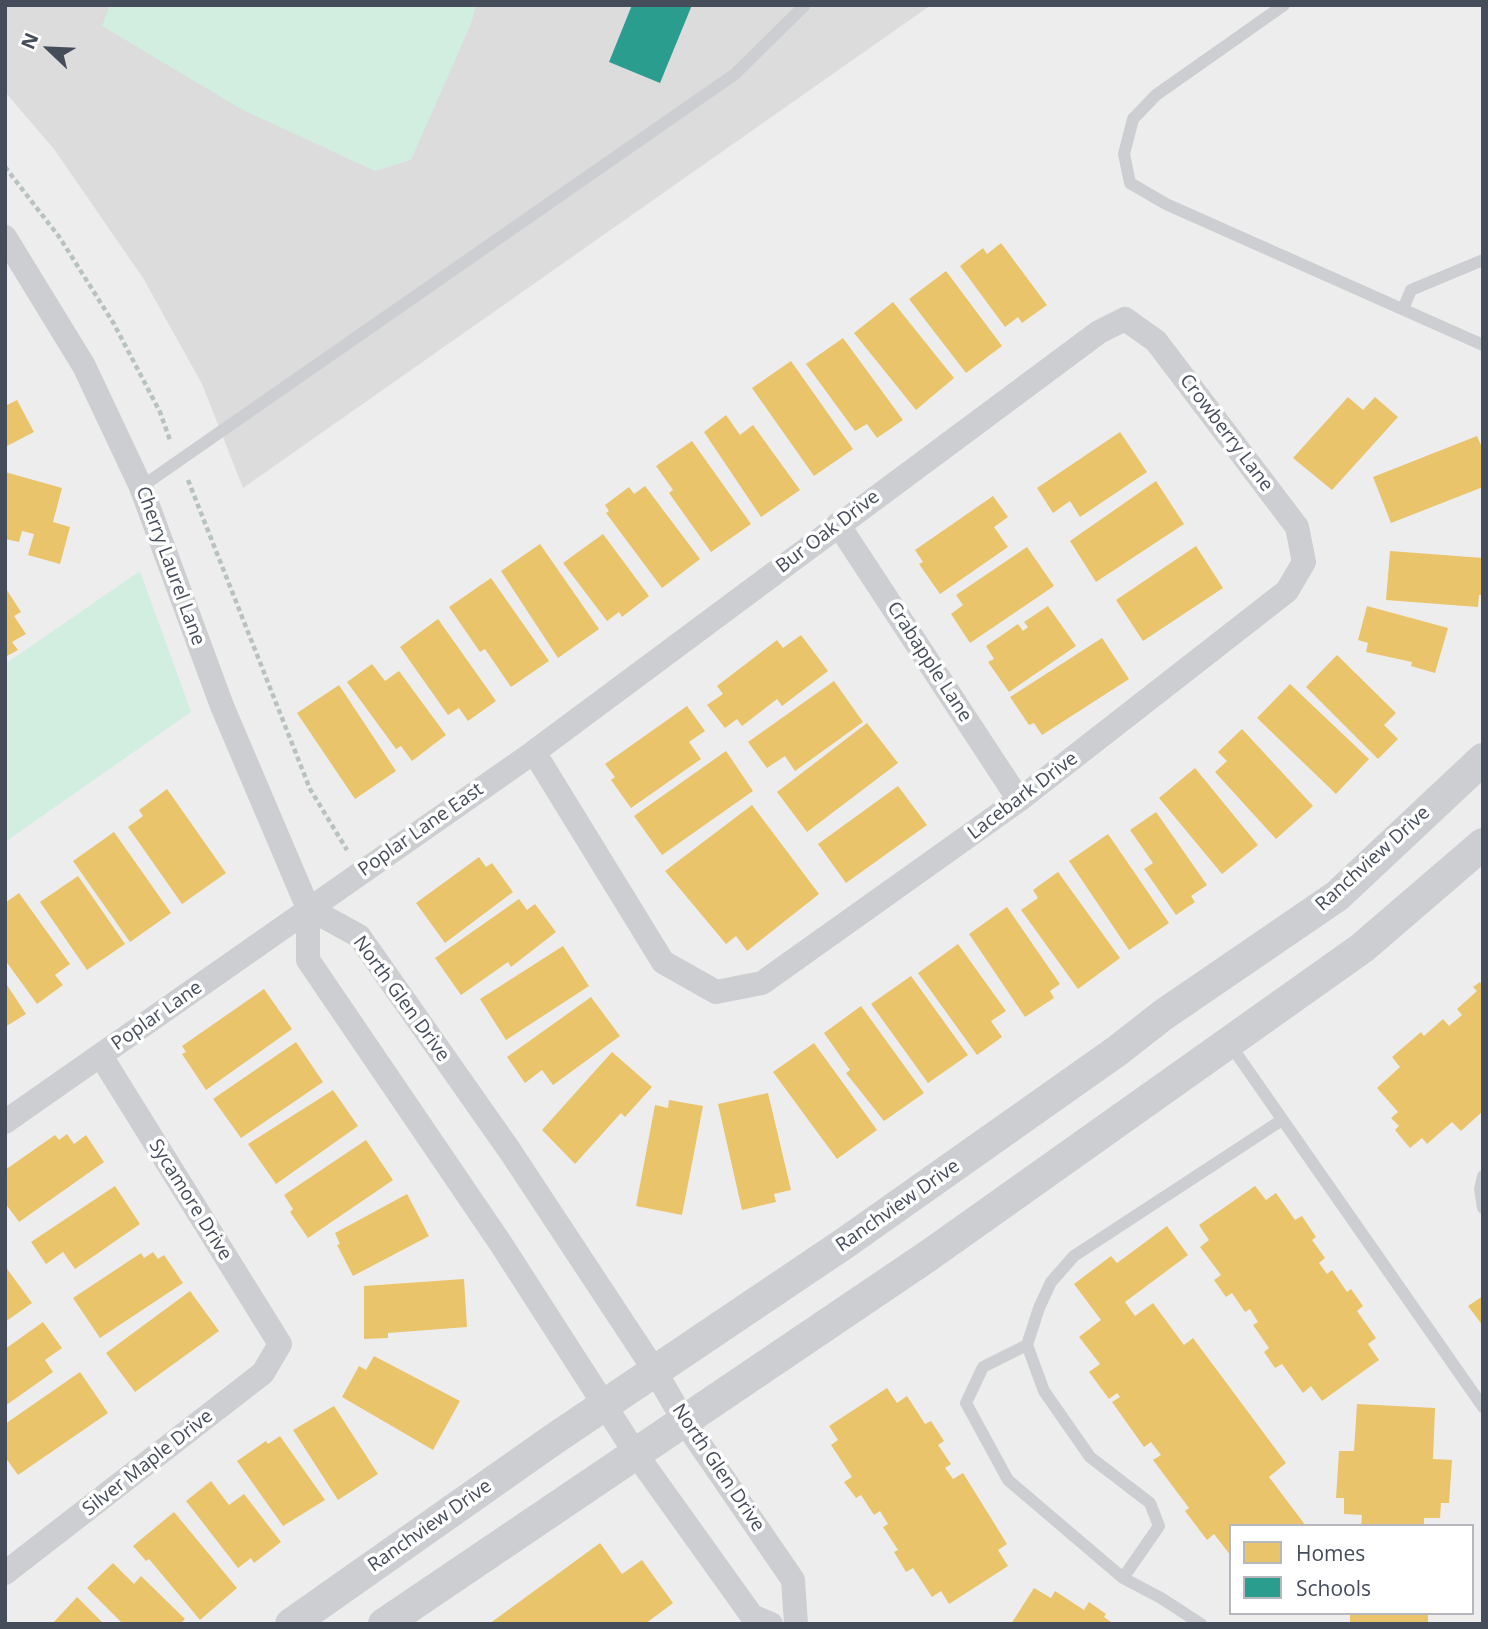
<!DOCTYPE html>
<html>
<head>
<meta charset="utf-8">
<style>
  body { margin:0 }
  #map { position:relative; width:1488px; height:1629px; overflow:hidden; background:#eeeded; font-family:"Open Sans",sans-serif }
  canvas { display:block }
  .frame { position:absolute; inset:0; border:7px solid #454c5a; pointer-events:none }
  .legend { position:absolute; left:1229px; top:1524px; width:245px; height:91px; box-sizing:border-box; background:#fff; border:2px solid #b5b7bd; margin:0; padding:9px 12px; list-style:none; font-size:21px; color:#454c5a }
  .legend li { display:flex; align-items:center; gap:14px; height:35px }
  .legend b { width:35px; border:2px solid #b5b7bd }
  .north { position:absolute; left:14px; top:14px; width:70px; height:70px; -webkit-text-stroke:5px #fff; paint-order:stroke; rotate:293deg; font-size:19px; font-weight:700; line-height:28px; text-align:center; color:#454c5a }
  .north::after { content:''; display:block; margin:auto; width:24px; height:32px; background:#454c5a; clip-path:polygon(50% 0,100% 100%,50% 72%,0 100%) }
</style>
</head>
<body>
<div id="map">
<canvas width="1488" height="1629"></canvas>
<div class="frame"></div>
<ul class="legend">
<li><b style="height:19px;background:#e9c46a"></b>Homes</li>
<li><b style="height:19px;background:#2a9d8f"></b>Schools</li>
</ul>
<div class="north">N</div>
</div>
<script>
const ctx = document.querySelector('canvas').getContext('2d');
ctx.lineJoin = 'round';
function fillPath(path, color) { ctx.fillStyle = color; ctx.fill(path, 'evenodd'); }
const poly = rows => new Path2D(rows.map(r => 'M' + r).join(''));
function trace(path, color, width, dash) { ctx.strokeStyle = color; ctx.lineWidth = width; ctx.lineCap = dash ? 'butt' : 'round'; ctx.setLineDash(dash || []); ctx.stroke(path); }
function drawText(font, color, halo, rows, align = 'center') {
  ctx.font = font + ' "Open Sans",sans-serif'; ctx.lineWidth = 7; ctx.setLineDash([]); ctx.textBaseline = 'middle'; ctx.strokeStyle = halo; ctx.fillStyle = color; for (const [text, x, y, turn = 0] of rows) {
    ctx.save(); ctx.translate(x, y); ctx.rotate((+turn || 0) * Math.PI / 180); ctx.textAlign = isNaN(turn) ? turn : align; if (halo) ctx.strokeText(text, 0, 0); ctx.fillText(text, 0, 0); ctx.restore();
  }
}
fillPath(poly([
  [5,5,931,5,243,488,202,384,143,278,54,149,5,92]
]), '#dcdcdd');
fillPath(poly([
  [110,5,476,5,471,24,411,160,375,171,243,110,102,26],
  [140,571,191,712,5,842,5,664]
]), '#d1eee0');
fillPath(poly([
  [1001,243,1047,305,1022,323,1018,317,1005,327,960,266,983,248,987,254],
  [946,271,1002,346,966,373,909,299],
  [893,302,954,378,916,410,854,333],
  [843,338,903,420,877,438,867,424,855,431,806,364],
  [791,361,853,449,814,476,752,388],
  [1348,397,1363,410,1375,397,1398,417,1332,490,1293,458],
  [17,400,34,432,5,447,5,406],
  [726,415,740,435,753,425,800,490,761,517,704,432],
  [1120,432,1147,472,1080,517,1070,501,1053,513,1037,488],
  [1477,436,1483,450,1483,487,1391,523,1373,477],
  [692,441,751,524,711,552,669,493,673,490,656,466],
  [5,472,62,488,53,522,70,527,60,564,28,555,34,534,22,531,19,542,5,539],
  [1156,481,1184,524,1096,582,1070,541],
  [645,486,700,559,662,588,606,513,609,511,605,505,629,487,634,494],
  [993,496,1008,517,994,527,1008,547,940,594,919,564,923,562,915,550],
  [603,534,649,596,622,617,619,612,607,621,563,563],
  [540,544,599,629,558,658,501,571],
  [1196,546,1223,588,1143,641,1116,600],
  [1027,547,1054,586,970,643,951,614,963,605,956,595],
  [1390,551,1483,558,1483,595,1479,595,1478,607,1386,600],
  [491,578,549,661,511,687,485,649,480,652,449,607],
  [5,587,21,612,14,616,26,634,12,642,18,650,5,657],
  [1048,606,1076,646,1009,692,988,662,994,659,986,646,1018,624,1023,631,1028,627,1024,622],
  [1367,606,1448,628,1435,673,1411,666,1412,662,1366,652,1368,643,1358,640],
  [438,619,496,701,468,721,459,708,448,715,400,647],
  [801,635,828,671,782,706,777,699,742,726,737,719,725,728,707,705,723,694,717,686,777,640,783,648],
  [1102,638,1129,679,1042,735,1034,723,1029,725,1010,697],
  [1337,655,1396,713,1384,725,1398,739,1378,759,1306,687],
  [372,664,385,681,399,671,446,735,412,761,401,746,396,749,347,682],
  [834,681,863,722,795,771,785,756,767,768,748,742],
  [1290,684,1369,759,1336,794,1257,718],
  [339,685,396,771,355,799,297,713],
  [687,706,705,731,689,742,701,759,631,808,611,780,615,777,605,764],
  [867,723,898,763,807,832,777,792],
  [1242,729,1313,806,1276,839,1215,772,1227,761,1218,752],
  [726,751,753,791,662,855,634,816],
  [1195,768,1258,845,1222,874,1159,798],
  [898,786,927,825,846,883,818,844],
  [167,789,226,873,182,904,128,827,143,816,139,810],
  [752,805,819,894,747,951,736,936,726,944,665,871],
  [1156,812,1207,885,1191,896,1195,902,1176,915,1144,869,1153,863,1130,830],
  [114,832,171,913,130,942,73,861],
  [1108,834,1169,923,1129,950,1069,861],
  [479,857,486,867,492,863,513,892,445,943,416,903],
  [1058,872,1120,958,1078,989,1021,910,1038,898,1033,890],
  [78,876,125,944,87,970,40,902],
  [19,893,70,964,55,975,63,985,37,1004,5,960,5,903],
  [519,899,527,910,535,904,556,932,511,967,508,962,461,995,435,958],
  [1007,907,1060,984,1050,991,1054,998,1025,1017,969,934],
  [958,944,1006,1011,991,1021,1002,1037,977,1055,918,973],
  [563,946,589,986,506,1040,480,999],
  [911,976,968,1055,928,1083,871,1004],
  [5,982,26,1014,5,1027],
  [1480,982,1483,986,1483,1111,1461,1131,1452,1122,1427,1144,1422,1138,1410,1148,1395,1130,1399,1126,1391,1118,1398,1112,1377,1088,1400,1067,1392,1057,1421,1032,1424,1036,1443,1019,1449,1026,1462,1015,1457,1009,1477,991,1473,987],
  [264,989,292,1029,206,1090,182,1054,186,1052,182,1046],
  [591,997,620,1036,553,1085,542,1070,525,1083,507,1057],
  [861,1006,924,1093,884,1121,846,1073,850,1070,824,1033],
  [296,1042,323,1082,241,1138,213,1099],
  [814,1043,877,1130,837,1159,773,1072],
  [612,1052,652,1087,625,1117,621,1113,575,1164,542,1130],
  [333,1090,358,1126,276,1184,248,1144],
  [768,1093,791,1190,774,1194,776,1202,742,1210,718,1104],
  [669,1100,703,1106,682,1215,636,1206,655,1105,668,1108],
  [67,1134,74,1144,86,1135,104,1162,19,1222,5,1203,5,1170,55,1135,59,1140],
  [366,1140,393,1180,308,1238,290,1212,293,1209,284,1195],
  [115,1186,140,1224,75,1269,63,1252,46,1264,31,1242],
  [1255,1186,1266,1200,1276,1193,1295,1220,1302,1216,1316,1237,1312,1240,1325,1258,1319,1263,1327,1274,1332,1270,1347,1292,1351,1289,1363,1306,1357,1311,1376,1338,1368,1344,1379,1360,1322,1401,1311,1386,1303,1393,1282,1364,1275,1368,1264,1352,1269,1348,1253,1325,1258,1322,1250,1309,1245,1312,1232,1293,1226,1297,1214,1280,1221,1275,1200,1247,1209,1240,1199,1225],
  [407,1194,429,1236,353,1276,337,1245,340,1244,335,1233],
  [1167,1226,1188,1255,1125,1302,1135,1316,1153,1303,1184,1345,1193,1338,1286,1463,1269,1477,1306,1526,1231,1526,1231,1556,1214,1534,1207,1540,1185,1511,1189,1508,1153,1460,1161,1455,1151,1442,1144,1447,1112,1402,1120,1397,1117,1393,1109,1399,1089,1372,1100,1364,1079,1337,1101,1320,1074,1284,1111,1256,1117,1263],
  [153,1252,158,1259,164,1255,183,1283,100,1338,73,1298,141,1253,144,1258],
  [5,1266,32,1303,5,1322],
  [464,1279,467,1327,388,1333,388,1338,364,1339,364,1286],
  [190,1291,219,1331,135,1392,106,1353],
  [1483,1296,1483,1326,1468,1306],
  [43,1322,62,1348,45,1360,53,1372,5,1406,5,1349],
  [374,1356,460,1401,433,1450,342,1397,359,1366,366,1370],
  [80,1372,108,1413,18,1475,5,1457,5,1424],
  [887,1388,897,1403,907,1396,925,1424,931,1421,944,1441,938,1445,951,1464,945,1468,953,1479,963,1473,1007,1544,998,1550,1008,1566,949,1604,941,1591,932,1597,913,1568,906,1572,894,1552,898,1550,883,1527,888,1524,880,1511,874,1515,861,1495,856,1498,844,1482,852,1477,831,1445,838,1440,829,1426],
  [1357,1404,1435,1408,1433,1459,1452,1460,1449,1503,1441,1503,1440,1518,1424,1518,1424,1526,1361,1526,1362,1515,1344,1514,1344,1498,1336,1498,1339,1451,1354,1451],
  [334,1406,378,1474,338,1500,293,1430],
  [280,1436,325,1500,283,1526,237,1461,266,1441,268,1444],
  [211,1481,229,1505,244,1494,281,1542,254,1563,251,1558,238,1568,186,1501],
  [174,1512,237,1588,200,1620,149,1559,146,1561,133,1546],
  [600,1543,622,1574,642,1560,673,1603,645,1624,489,1624],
  [113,1563,134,1584,141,1576,185,1619,180,1624,123,1624,87,1588],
  [1034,1588,1051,1598,1055,1591,1084,1610,1089,1602,1106,1614,1104,1617,1114,1624,1011,1624],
  [77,1597,104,1624,52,1624],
  [1350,1613,1428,1613,1428,1624,1350,1624]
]), '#e9c46a');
fillPath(poly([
  [632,5,692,5,660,83,609,62]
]), '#2a9d8f');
trace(poly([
  [5,167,60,238,114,324,160,412,170,440],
  [188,480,310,789,347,850]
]), '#b8c2c2', 4.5, [5, 3.5]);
trace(poly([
  [1284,5,1156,95,1133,119,1124,154,1130,183,1166,204,1483,345],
  [1403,309,1411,290,1483,260],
  [141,487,735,74,805,5],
  [1229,1043,1483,1407],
  [1483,1176,1480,1189,1483,1208],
  [1027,1345,983,1367,966,1403,1008,1480,1123,1578,1161,1598,1201,1624],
  [1123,1578,1159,1526,1150,1503,1090,1457,1044,1391,1027,1345,1039,1308,1051,1282,1074,1256,1282,1120]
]), '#ccced1', 12);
trace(poly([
  [5,237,84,366,141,487,222,706,308,908,308,960,501,1244,636,1454,752,1616,771,1624],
  [838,524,1019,800],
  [308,908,359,936,510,1151,655,1371,684,1421,793,1580,796,1624],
  [5,1122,534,752,1099,332,1125,319,1156,341,1297,527,1304,562,1287,591,1019,800,762,983,716,992,663,962,534,752],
  [5,1573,263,1373,280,1344,101,1056]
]), '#ccced1', 24);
trace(poly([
  [291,1624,554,1439,845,1243,1117,1051,1163,1015,1337,896,1483,759],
  [384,1624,928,1256,1362,948,1483,844]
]), '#ccced1', 32);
drawText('19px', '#454c5a', '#fff', [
  ["Crowberry Lane",1226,433,53],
  ["Bur Oak Drive",828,532,-37],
  ["Cherry Laurel Lane",170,566,70],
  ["Crabapple Lane",929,662,57],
  ["Lacebark Drive",1023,796,-37],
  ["Poplar Lane East",421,830,-35],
  ["Ranchview Drive",1373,859,-42],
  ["North Glen Drive",401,999,54],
  ["Poplar Lane",157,1016,-35],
  ["Sycamore Drive",190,1200,58],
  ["Ranchview Drive",898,1206,-35],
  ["Silver Maple Drive",148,1463,-38],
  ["North Glen Drive",718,1468,56],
  ["Ranchview Drive",430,1526,-35]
]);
</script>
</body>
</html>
